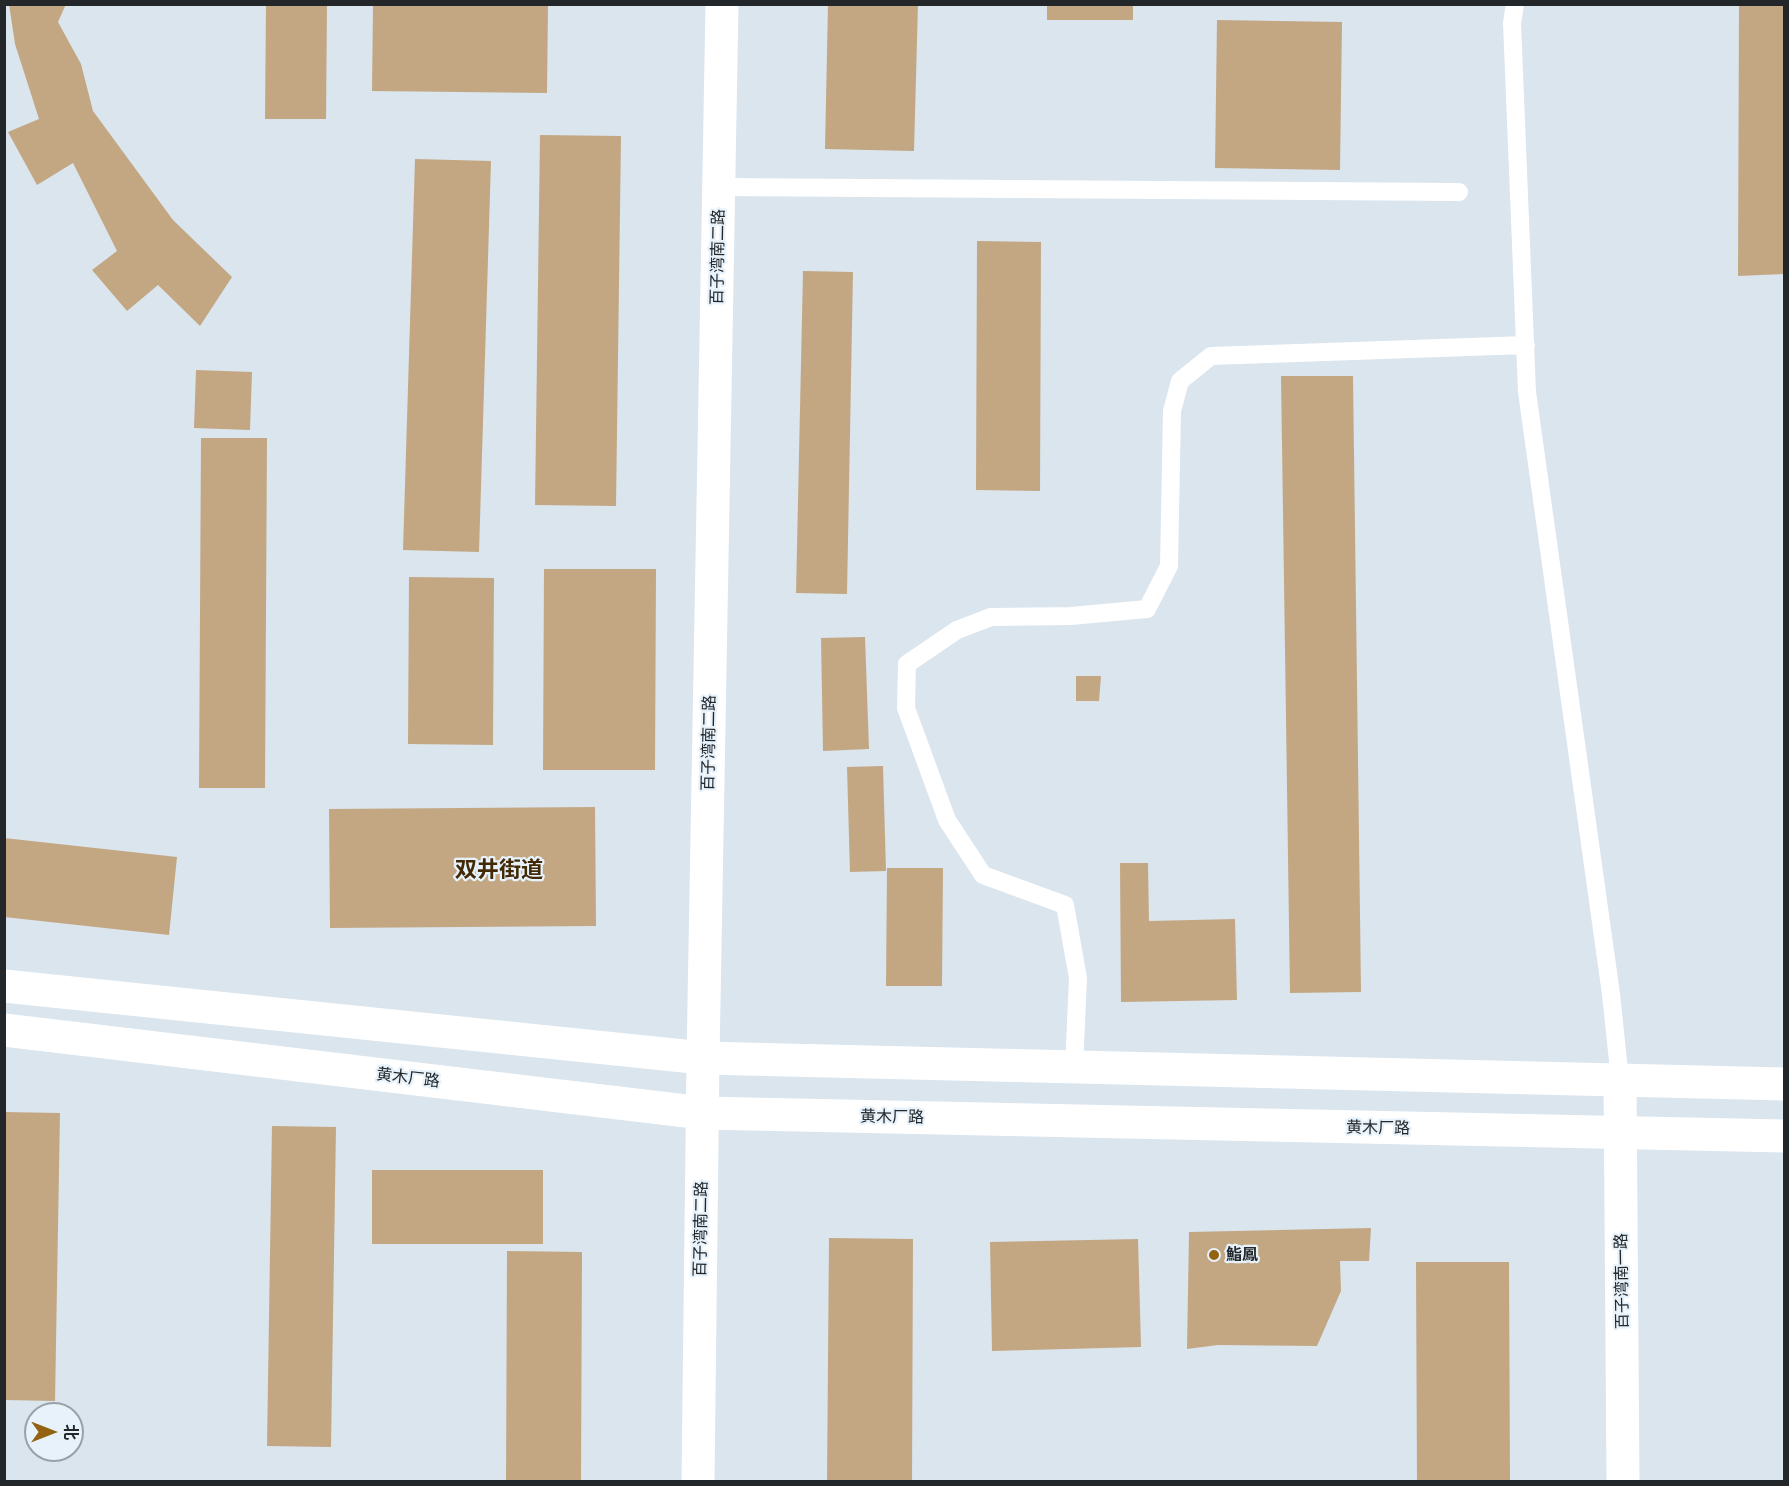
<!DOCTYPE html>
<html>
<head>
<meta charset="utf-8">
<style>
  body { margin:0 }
  #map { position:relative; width:1789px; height:1486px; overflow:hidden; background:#dae5ee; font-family:"Public Sans","Noto Sans SC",sans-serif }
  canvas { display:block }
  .frame { position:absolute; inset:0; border:6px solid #23272a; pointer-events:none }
  .north { position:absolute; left:24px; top:1402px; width:60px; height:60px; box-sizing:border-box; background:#e7f2fb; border:2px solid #99a1a7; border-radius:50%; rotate:90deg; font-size:16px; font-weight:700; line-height:24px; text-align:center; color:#23272a }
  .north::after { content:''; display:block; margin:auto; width:21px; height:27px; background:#936212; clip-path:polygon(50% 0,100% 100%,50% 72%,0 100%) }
</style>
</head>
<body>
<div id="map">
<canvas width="1789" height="1486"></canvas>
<div class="frame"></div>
<div class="north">北</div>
</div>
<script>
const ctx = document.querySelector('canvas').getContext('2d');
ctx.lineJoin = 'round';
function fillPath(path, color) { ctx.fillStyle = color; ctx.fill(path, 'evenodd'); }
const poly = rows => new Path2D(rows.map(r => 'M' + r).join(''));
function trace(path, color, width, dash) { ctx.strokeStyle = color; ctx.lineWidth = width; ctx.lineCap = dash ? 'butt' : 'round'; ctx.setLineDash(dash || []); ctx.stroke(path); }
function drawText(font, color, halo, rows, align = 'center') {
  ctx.font = font + ' "Public Sans","Noto Sans SC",sans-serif'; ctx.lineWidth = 4.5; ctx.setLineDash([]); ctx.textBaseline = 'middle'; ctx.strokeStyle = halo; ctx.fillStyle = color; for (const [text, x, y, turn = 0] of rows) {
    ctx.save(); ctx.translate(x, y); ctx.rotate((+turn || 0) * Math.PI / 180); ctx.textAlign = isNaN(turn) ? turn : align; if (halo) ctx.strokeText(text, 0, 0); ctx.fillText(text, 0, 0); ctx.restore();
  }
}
fillPath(poly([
  [9,4,66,4,58,22,81,64,93,111,173,220,232,277,200,326,158,285,127,311,92,270,117,251,73,163,37,185,8,132,39,119,15,44],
  [266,4,327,4,326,119,265,119],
  [373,4,548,5,547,93,372,91],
  [828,4,918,4,914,151,825,149],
  [1047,4,1133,4,1133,20,1047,20],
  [1739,4,1784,4,1784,274,1738,276],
  [1217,20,1342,22,1340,170,1215,168],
  [540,135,621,136,616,506,535,505],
  [415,159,491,161,479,552,403,550],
  [977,241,1041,242,1040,491,976,490],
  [803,271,853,272,847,594,796,593],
  [196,370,252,372,250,430,194,428],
  [1281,376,1353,376,1361,992,1290,993],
  [201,438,267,438,265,788,199,788],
  [544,569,656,569,655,770,543,770],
  [409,577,494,578,493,745,408,744],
  [865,637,869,749,823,751,821,638],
  [1076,676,1101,676,1099,701,1076,701],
  [883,766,886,871,850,872,847,767],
  [595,807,596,926,330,928,329,809],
  [4,838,177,857,169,935,4,917],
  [1120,863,1148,863,1149,921,1235,919,1237,1000,1121,1002],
  [887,868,943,868,942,986,886,986],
  [4,1112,60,1113,55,1401,4,1400],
  [272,1126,336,1127,331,1447,267,1446],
  [372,1170,543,1170,543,1244,372,1244],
  [1371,1228,1369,1261,1340,1261,1341,1291,1317,1346,1218,1345,1187,1349,1189,1232],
  [829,1238,913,1239,912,1482,827,1482],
  [1138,1239,1141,1347,992,1351,990,1242],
  [507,1251,582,1252,581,1482,506,1482],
  [1416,1262,1509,1262,1510,1482,1417,1482]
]), '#c3a783');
trace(poly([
  [1515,4,1512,23,1527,392,1611,994,1620,1080],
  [719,187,1459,192],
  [1074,1067,1078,978,1065,905,983,875,947,820,906,708,907,664,957,630,991,617,1071,616,1147,609,1169,566,1172,411,1180,381,1211,356,1526,345]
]), '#fff', 18);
trace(poly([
  [1620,1080,1623,1482],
  [698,1482,703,1058,722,4]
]), '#fff', 33);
trace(poly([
  [4,986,703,1058,1784,1084],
  [4,1030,703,1113,1784,1136]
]), '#fff', 33);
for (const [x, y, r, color] of [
  [1214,1255,6,"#936212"]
]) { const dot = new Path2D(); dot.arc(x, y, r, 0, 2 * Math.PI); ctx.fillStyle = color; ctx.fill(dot); trace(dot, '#e7f2fb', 2); }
drawText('16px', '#23272a', '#e7f2fb', [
  ["百子湾南二路",718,257,-89],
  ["百子湾南二路",709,743,-89],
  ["黄木厂路",408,1078,7],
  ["黄木厂路",892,1117,1],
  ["黄木厂路",1378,1128,1],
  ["百子湾南二路",701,1229,-89],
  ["百子湾南一路",1622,1281,-91]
]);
drawText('bold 16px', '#23272a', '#e7f2fb', [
  ["鮨鳳",1226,1255]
], 'left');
drawText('bold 22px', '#422a06', '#e7f2fb', [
  ["双井街道",499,870]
]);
</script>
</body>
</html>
